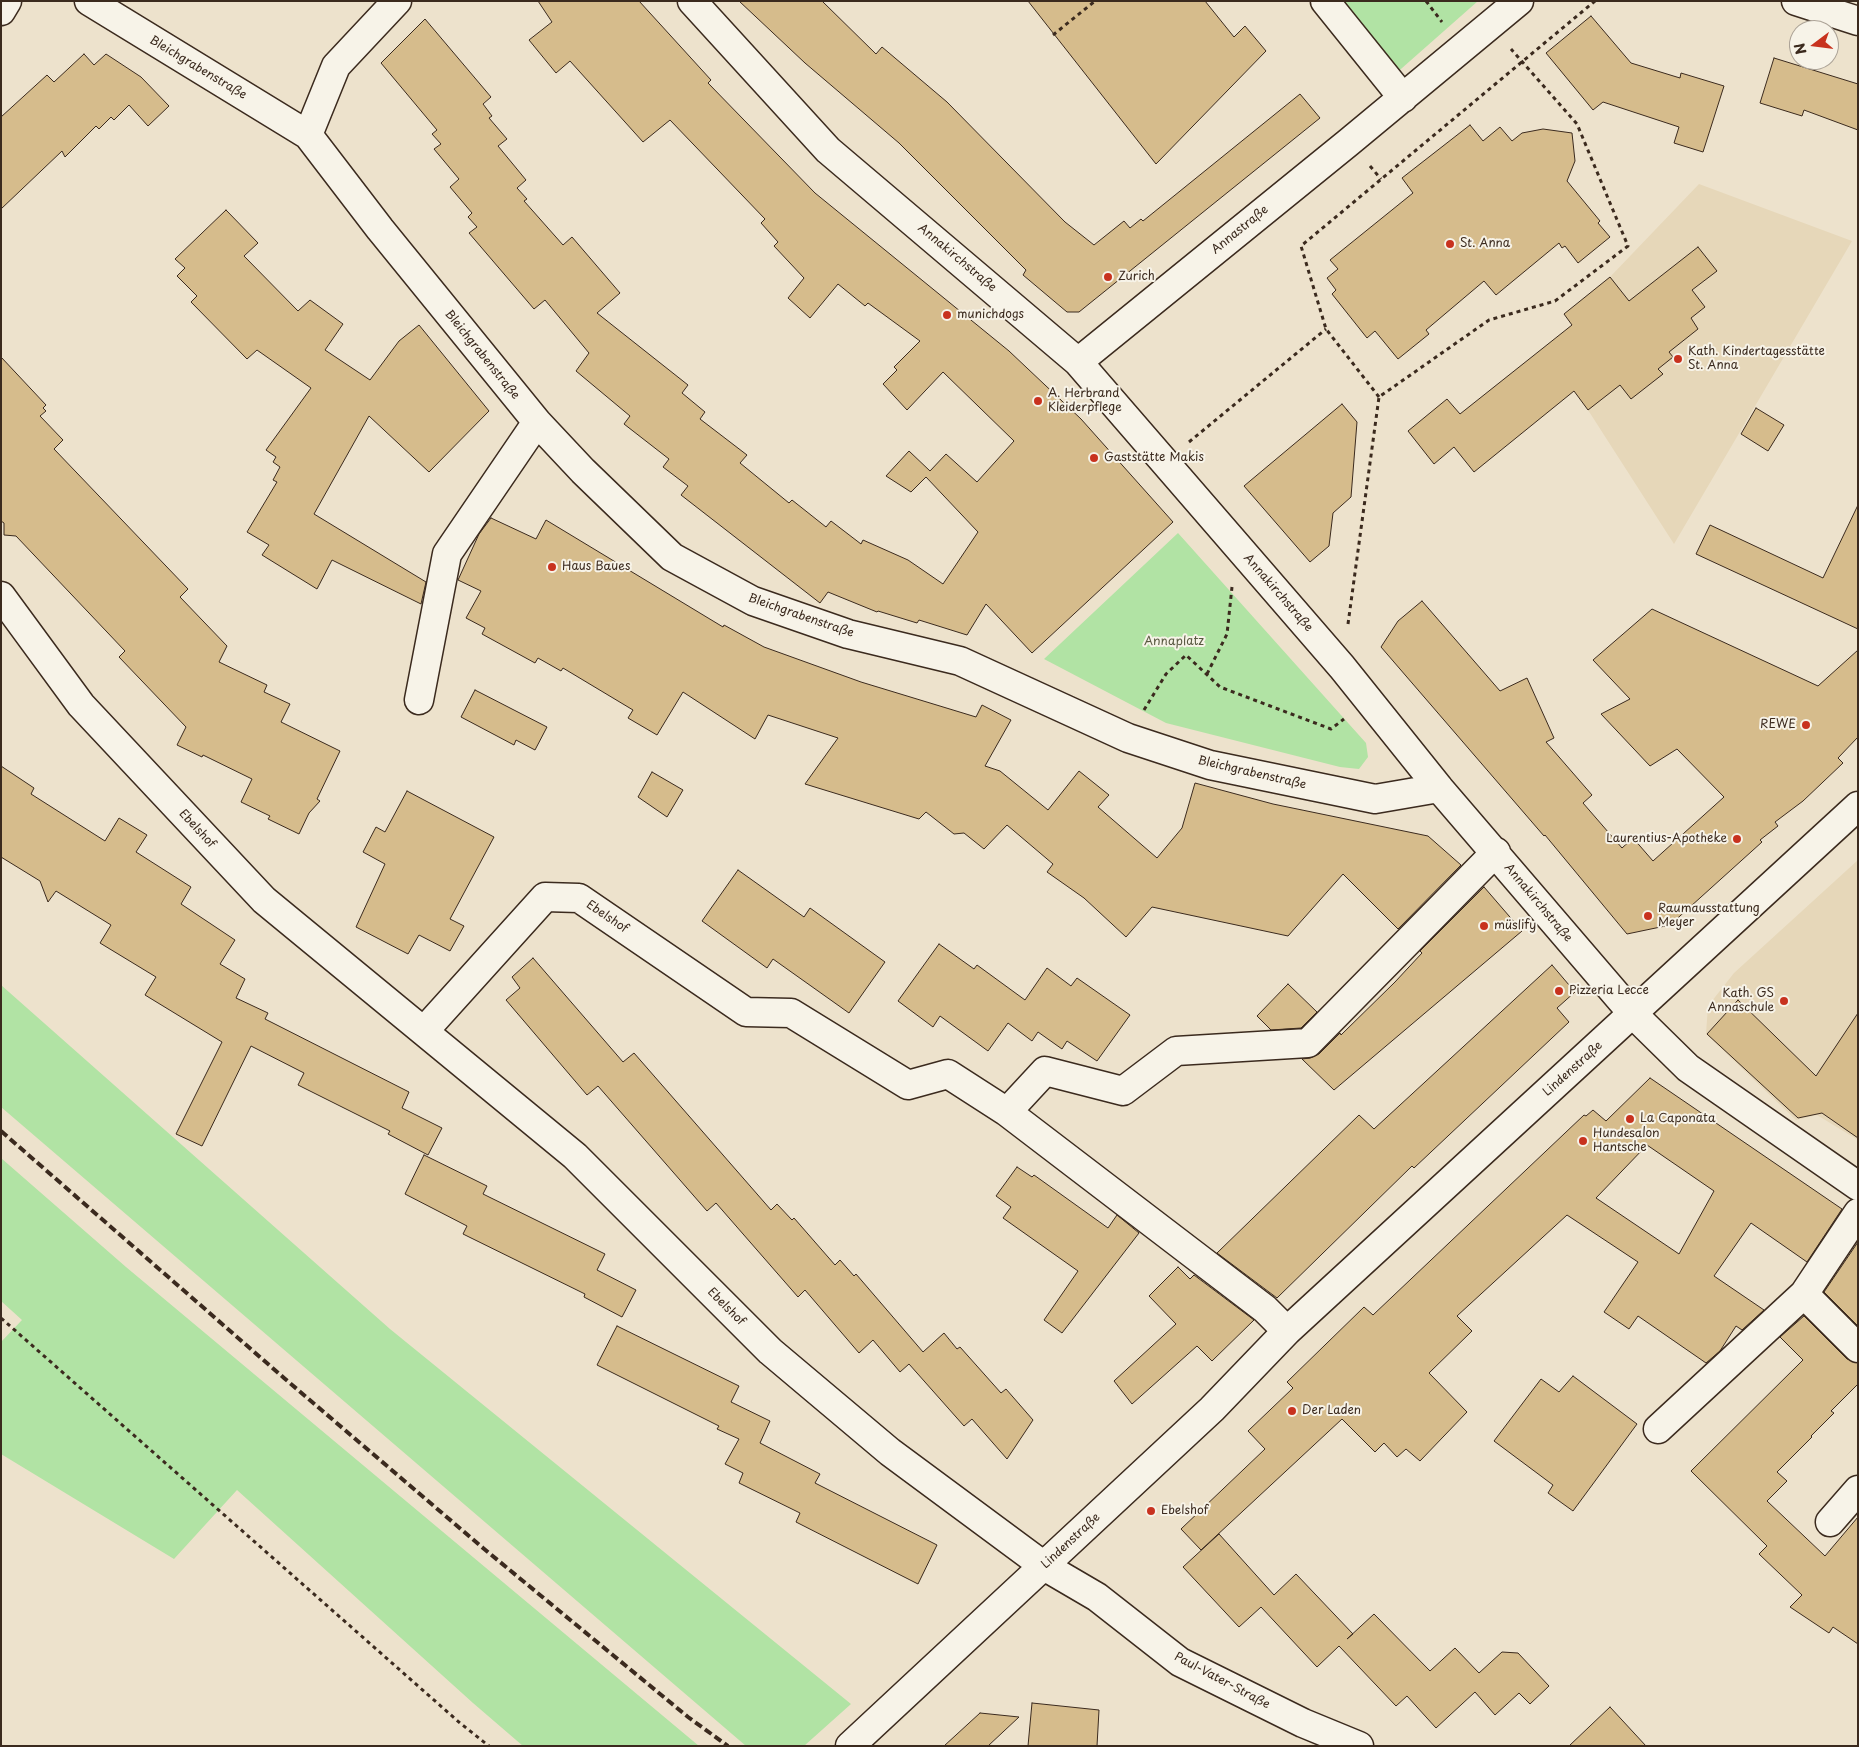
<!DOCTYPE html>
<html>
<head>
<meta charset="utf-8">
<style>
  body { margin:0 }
  #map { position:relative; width:1859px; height:1747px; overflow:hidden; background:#ede2cc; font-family:"Playpen Sans",sans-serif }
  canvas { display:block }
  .frame { position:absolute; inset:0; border:2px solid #3b2a1e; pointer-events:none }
  .north { position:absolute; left:1789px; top:20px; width:50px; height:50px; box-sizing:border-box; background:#f7f3e8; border:1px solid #aca397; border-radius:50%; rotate:255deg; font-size:14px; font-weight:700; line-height:20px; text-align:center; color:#3b2a1e }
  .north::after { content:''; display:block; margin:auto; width:18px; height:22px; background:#c8321e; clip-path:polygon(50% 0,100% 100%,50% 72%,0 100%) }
</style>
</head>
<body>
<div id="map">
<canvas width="1859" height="1747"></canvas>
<div class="frame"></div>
<div class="north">N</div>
</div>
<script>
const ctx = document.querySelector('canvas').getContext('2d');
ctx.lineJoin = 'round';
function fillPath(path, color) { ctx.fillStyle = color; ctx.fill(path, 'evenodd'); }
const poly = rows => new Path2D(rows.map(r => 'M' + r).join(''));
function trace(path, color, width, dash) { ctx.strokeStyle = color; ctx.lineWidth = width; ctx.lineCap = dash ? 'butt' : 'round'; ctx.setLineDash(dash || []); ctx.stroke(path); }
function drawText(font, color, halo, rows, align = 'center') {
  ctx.font = font + ' "Playpen Sans",sans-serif'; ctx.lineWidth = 4; ctx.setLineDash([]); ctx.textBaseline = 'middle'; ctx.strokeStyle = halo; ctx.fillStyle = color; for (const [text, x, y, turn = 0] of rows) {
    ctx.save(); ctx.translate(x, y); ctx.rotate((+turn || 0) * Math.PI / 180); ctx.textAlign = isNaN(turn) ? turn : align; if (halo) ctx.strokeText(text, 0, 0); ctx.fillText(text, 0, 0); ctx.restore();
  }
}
fillPath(poly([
  [1699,184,1852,241,1674,544,1588,410,1574,391,1589,347,1564,314,1610,277],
  [1858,860,1858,1140,1817,1115,1796,1120,1706,1034,1708,1006,1734,973]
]), '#e6d7b9');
fillPath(poly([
  [1334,1,1478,1,1393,76],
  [1178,533,1366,743,1368,757,1359,769,1340,767,1166,723,1044,659],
  [1,985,390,1329,851,1704,804,1746,746,1746,1,1107],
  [1,1158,126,1267,699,1746,523,1746,473,1703,237,1490,174,1559,1,1454,1,1342,22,1320,1,1301]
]), '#b1e3a4');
const building = poly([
  [538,1,639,1,711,80,708,83,815,193,1009,351,1081,419,1173,522,1032,653,986,604,967,635,919,620,917,623,878,611,877,612,828,592,820,603,681,495,688,486,663,467,669,459,624,424,630,416,576,371,589,353,545,300,534,309,469,233,477,227,468,217,472,213,450,187,459,179,434,149,441,144,432,134,437,130,381,63,425,19,491,97,483,104,492,116,489,118,507,139,498,146,526,180,517,188,527,199,524,201,563,245,572,237,620,293,597,313,688,385,682,393,705,412,700,419,747,455,740,463,789,503,792,500,826,527,831,521,861,544,863,540,908,560,943,584,978,532,926,477,911,492,886,476,909,451,930,471,946,454,977,482,1014,441,943,372,907,410,883,384,897,370,894,367,920,341,868,303,865,306,838,284,810,318,788,298,804,278,774,246,778,242,761,223,765,219,670,120,643,142,570,61,556,73,529,40,552,22,538,1],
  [739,1,822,1,876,54,882,47,947,102,1065,222,1094,245,1124,221,1130,228,1141,219,1143,221,1300,94,1320,118,1079,312,1067,312,1023,275,1026,270,899,143,805,63,739,1],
  [1028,1,1205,1,1234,37,1245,26,1266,51,1156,164,1028,1],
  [1591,16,1631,63,1680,78,1681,73,1724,86,1703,152,1674,143,1679,127,1603,102,1593,110,1546,53,1591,16],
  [84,54,94,65,106,54,141,77,169,106,148,126,129,105,114,120,111,117,99,129,96,126,65,157,62,151,1,209,1,117,47,75,54,82,84,54],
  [1774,58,1858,84,1858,130,1804,110,1802,116,1760,103,1774,58],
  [1470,125,1483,141,1500,127,1512,141,1522,133,1543,129,1572,133,1575,161,1567,181,1600,221,1598,223,1610,237,1578,263,1565,246,1562,248,1559,243,1496,295,1484,281,1426,330,1429,334,1398,359,1375,331,1367,338,1332,294,1336,290,1327,278,1338,269,1330,260,1413,193,1402,178,1470,125],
  [226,210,258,243,244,256,298,311,310,300,343,324,325,350,370,380,399,341,419,325,489,411,429,472,369,416,314,514,426,582,421,604,332,560,317,589,262,555,269,545,247,532,277,482,273,480,280,467,273,462,276,457,266,450,311,388,257,350,247,359,191,302,197,296,177,276,185,268,175,259,226,210],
  [1698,247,1717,271,1692,290,1705,307,1691,318,1698,329,1669,352,1673,357,1658,369,1663,374,1631,399,1620,385,1588,410,1574,391,1474,472,1454,447,1434,464,1408,431,1447,399,1460,414,1572,325,1564,314,1610,277,1629,301,1698,247],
  [1,357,46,405,43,408,46,411,40,416,63,440,54,449,188,589,180,597,227,646,219,662,267,685,264,692,290,704,281,722,340,751,317,799,320,801,309,813,299,834,268,819,270,816,241,802,252,779,203,755,202,757,177,745,186,727,119,657,125,651,16,536,4,535,4,523,1,521,1,357],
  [1342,404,1357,422,1351,497,1333,513,1329,546,1310,562,1244,486,1342,404],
  [1756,408,1784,425,1768,451,1741,434,1756,408],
  [1858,505,1858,629,1696,554,1710,525,1823,578,1858,505],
  [491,518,536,539,546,520,723,627,724,625,764,647,861,682,976,717,982,705,1011,720,985,766,1000,771,1048,810,1079,771,1109,795,1098,807,1157,858,1182,828,1195,783,1273,804,1428,836,1461,865,1398,929,1343,874,1288,936,1152,907,1126,937,1084,898,1047,872,1053,864,1007,825,984,849,964,833,954,834,926,812,919,819,805,784,838,738,768,715,755,739,683,692,657,735,628,718,633,710,563,668,561,671,538,658,535,663,482,634,485,628,466,618,481,591,458,580,479,534,491,518],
  [1422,601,1500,691,1527,678,1554,738,1546,742,1592,795,1583,803,1622,848,1633,838,1653,861,1724,797,1677,749,1650,766,1601,714,1630,699,1593,660,1652,609,1818,686,1858,650,1858,737,1838,758,1843,763,1803,801,1775,822,1778,826,1760,840,1762,842,1670,925,1627,934,1545,835,1544,836,1381,647,1398,621,1422,601],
  [475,690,547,727,535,750,516,740,514,745,461,717,475,690],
  [1,766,34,788,31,794,105,841,119,818,147,835,136,852,191,887,181,904,235,940,220,964,245,979,236,998,268,1013,265,1019,409,1092,402,1108,442,1128,428,1155,388,1134,390,1131,298,1085,304,1073,251,1046,202,1146,176,1134,222,1042,145,995,156,977,100,943,111,925,56,891,48,902,40,881,1,857,1,766],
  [652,772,683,790,667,817,638,797,652,772],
  [407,791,494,837,450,919,464,926,450,951,419,935,408,954,356,927,385,864,363,852,376,827,385,832,407,791],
  [738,870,804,917,810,908,885,962,849,1013,773,959,767,968,702,921,738,870],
  [1484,887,1522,931,1334,1090,1302,1059,1310,1058,1319,1054,1340,1033,1341,1035,1395,982,1422,953,1420,951,1484,887],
  [939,944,974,969,977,965,1025,1000,1047,968,1071,986,1077,978,1130,1015,1097,1061,1067,1041,1062,1049,1038,1032,1032,1041,1008,1023,988,1051,940,1016,933,1027,898,1001,939,944],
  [533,958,623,1062,634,1053,771,1210,777,1204,792,1220,794,1218,835,1265,840,1260,854,1276,856,1274,923,1352,944,1333,957,1349,960,1347,1001,1393,1006,1389,1033,1420,1007,1459,972,1419,964,1426,909,1364,900,1372,873,1340,859,1353,805,1290,798,1297,716,1203,707,1211,598,1086,587,1095,506,1000,520,988,512,977,533,958],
  [1552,965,1575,992,1557,1008,1569,1022,1414,1168,1412,1166,1277,1298,1217,1253,1359,1115,1374,1129,1552,965],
  [1288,984,1317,1012,1301,1028,1271,1030,1257,1016,1288,984],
  [1738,1000,1816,1076,1858,1013,1858,1138,1822,1113,1798,1118,1707,1034,1738,1000],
  [1650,1078,1842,1209,1807,1262,1751,1223,1714,1276,1764,1310,1742,1330,1736,1326,1720,1351,1706,1363,1638,1316,1629,1329,1604,1312,1638,1262,1567,1215,1457,1316,1472,1331,1429,1373,1467,1412,1420,1461,1406,1449,1397,1457,1384,1443,1375,1452,1342,1419,1201,1550,1181,1529,1265,1449,1248,1431,1293,1388,1287,1382,1364,1307,1373,1315,1584,1115,1586,1116,1593,1110,1606,1121,1650,1078],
  [1647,1145,1714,1191,1679,1254,1596,1198,1647,1145],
  [424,1155,487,1186,483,1194,605,1254,597,1270,636,1290,622,1317,584,1297,585,1294,463,1234,467,1226,405,1194,424,1155],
  [1017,1167,1032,1177,1034,1175,1108,1228,1117,1215,1139,1233,1062,1333,1044,1320,1078,1271,1003,1218,1011,1207,996,1196,1017,1167],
  [1858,1242,1858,1326,1824,1292,1858,1242],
  [1178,1267,1190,1279,1194,1275,1254,1320,1212,1361,1197,1346,1132,1404,1114,1381,1176,1324,1149,1296,1178,1267],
  [1804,1316,1847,1359,1858,1363,1858,1384,1831,1411,1834,1413,1811,1436,1812,1437,1777,1472,1787,1481,1767,1501,1825,1556,1858,1517,1858,1644,1833,1627,1829,1633,1790,1607,1802,1595,1759,1554,1767,1546,1691,1471,1803,1360,1780,1337,1804,1316],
  [617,1326,739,1386,731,1402,770,1421,760,1443,820,1474,815,1483,937,1545,918,1584,796,1522,800,1513,739,1483,743,1473,725,1464,739,1439,717,1429,719,1426,597,1365,617,1326],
  [1573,1376,1637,1424,1573,1511,1548,1493,1553,1485,1494,1441,1541,1379,1559,1392,1573,1376],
  [1219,1534,1274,1595,1296,1574,1353,1634,1347,1639,1374,1614,1430,1671,1455,1648,1479,1673,1502,1652,1518,1653,1549,1686,1530,1704,1519,1693,1495,1715,1475,1692,1436,1728,1407,1696,1396,1706,1339,1646,1317,1667,1261,1607,1239,1627,1183,1567,1219,1534],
  [1032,1703,1099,1710,1097,1746,1028,1746,1032,1703],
  [1610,1707,1646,1746,1569,1746,1610,1707],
  [980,1713,1019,1717,988,1746,944,1746,980,1713]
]);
fillPath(building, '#d6bc8c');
trace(building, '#3b2a1e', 1);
const minor = poly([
  [89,1,308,135],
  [397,1,336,66,308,135,380,229,537,422,583,471,672,557,753,601,848,634,960,661,1128,738,1210,765,1375,799,1439,788],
  [692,1,828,150,1078,362,1342,667,1439,788,1633,1014,1688,1068,1858,1186],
  [1325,1,1403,98],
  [1796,1,1858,21],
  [1,11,7,1],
  [1078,362,1349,142,1519,1],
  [1,596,81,705,264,900,575,1156,770,1351,890,1452,1044,1566,1097,1597,1180,1662,1303,1723,1359,1746],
  [419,700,447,554,537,422],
  [424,1031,545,897,579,898,746,1012,791,1013,908,1085,948,1074,1007,1112,1045,1071,1123,1091,1176,1051,1308,1043,1496,852],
  [1007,1112,1265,1309,1287,1331],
  [1804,1294,1858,1348],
  [1658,1429,1804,1294,1858,1213],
  [1830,1522,1858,1490],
  [850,1746,1212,1409,1287,1331,1858,806]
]);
trace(minor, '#3b2a1e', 31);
trace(poly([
  [1426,1,1442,22],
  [1053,35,1095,1],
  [1370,166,1381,179],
  [1379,397,1326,329,1301,246,1595,1],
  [1189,442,1326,329],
  [1348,624,1379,397,1489,320,1555,301,1628,246,1577,124,1511,49],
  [1207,674,1227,634,1232,587],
  [1144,710,1166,674,1186,655,1220,687,1331,729,1344,719],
  [1,1318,460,1723,489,1746]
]), '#3b2a1e', 3, [4, 4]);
trace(minor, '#f7f3e8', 28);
trace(poly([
  [1,1131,284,1378,483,1548,688,1717,728,1746]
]), '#3b2a1e', 4, [8, 4]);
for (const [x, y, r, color] of [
  [1450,244,5,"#c8321e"],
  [1108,277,5,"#c8321e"],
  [947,315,5,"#c8321e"],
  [1678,359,5,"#c8321e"],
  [1038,401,5,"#c8321e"],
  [1094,458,5,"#c8321e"],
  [552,567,5,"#c8321e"],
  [1806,725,5,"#c8321e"],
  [1737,839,5,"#c8321e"],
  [1648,916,5,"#c8321e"],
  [1484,926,5,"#c8321e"],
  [1559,991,5,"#c8321e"],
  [1784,1001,5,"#c8321e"],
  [1630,1119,5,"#c8321e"],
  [1583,1141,5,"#c8321e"],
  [1292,1411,5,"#c8321e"],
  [1151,1511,5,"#c8321e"]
]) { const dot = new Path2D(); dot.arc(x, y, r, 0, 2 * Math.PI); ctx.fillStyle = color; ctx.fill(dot); trace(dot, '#f7f3e8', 2); }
drawText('12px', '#3b2a1e', '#f7f3e8', [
  ["Bleichgrabenstraße",198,68,31],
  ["Annastraße",1240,230,-39],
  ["Annakirchstraße",957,258,40],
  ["Bleichgrabenstraße",482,355,51],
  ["Annakirchstraße",1278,593,49],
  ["Bleichgrabenstraße",801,616,19],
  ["Bleichgrabenstraße",1252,773,13],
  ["Ebelshof",197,829,47],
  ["Annakirchstraße",1538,903,50],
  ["Ebelshof",607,917,34],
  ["Lindenstraße",1573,1069,-42],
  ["Ebelshof",726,1307,45],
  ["Lindenstraße",1071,1541,-43],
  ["Paul-Vater-Straße",1222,1681,28]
]);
drawText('12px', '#3b2a1e', '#f7f3e8', [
  ["St. Anna",1460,244],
  ["Zurich",1118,277],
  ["munichdogs",957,315],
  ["Kath. Kindertagesstätte",1688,352],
  ["St. Anna",1688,366],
  ["A. Herbrand",1048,394],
  ["Kleiderpflege",1048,408],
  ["Gaststätte Makis",1104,458],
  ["Haus Baues",562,567],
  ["REWE",1796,725,"right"],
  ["Laurentius-Apotheke",1727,839,"right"],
  ["Raumausstattung",1658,909],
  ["Meyer",1658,923],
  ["müslify",1494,926],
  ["Pizzeria Lecce",1569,991],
  ["Kath. GS",1774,994,"right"],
  ["Annaschule",1774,1008,"right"],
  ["La Caponata",1640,1119],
  ["Hundesalon",1593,1134],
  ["Hantsche",1593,1148],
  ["Der Laden",1302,1411],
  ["Ebelshof",1161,1511]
], 'left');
drawText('12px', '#585840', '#f7f3e8', [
  ["Annaplatz",1174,642]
]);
</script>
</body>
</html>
